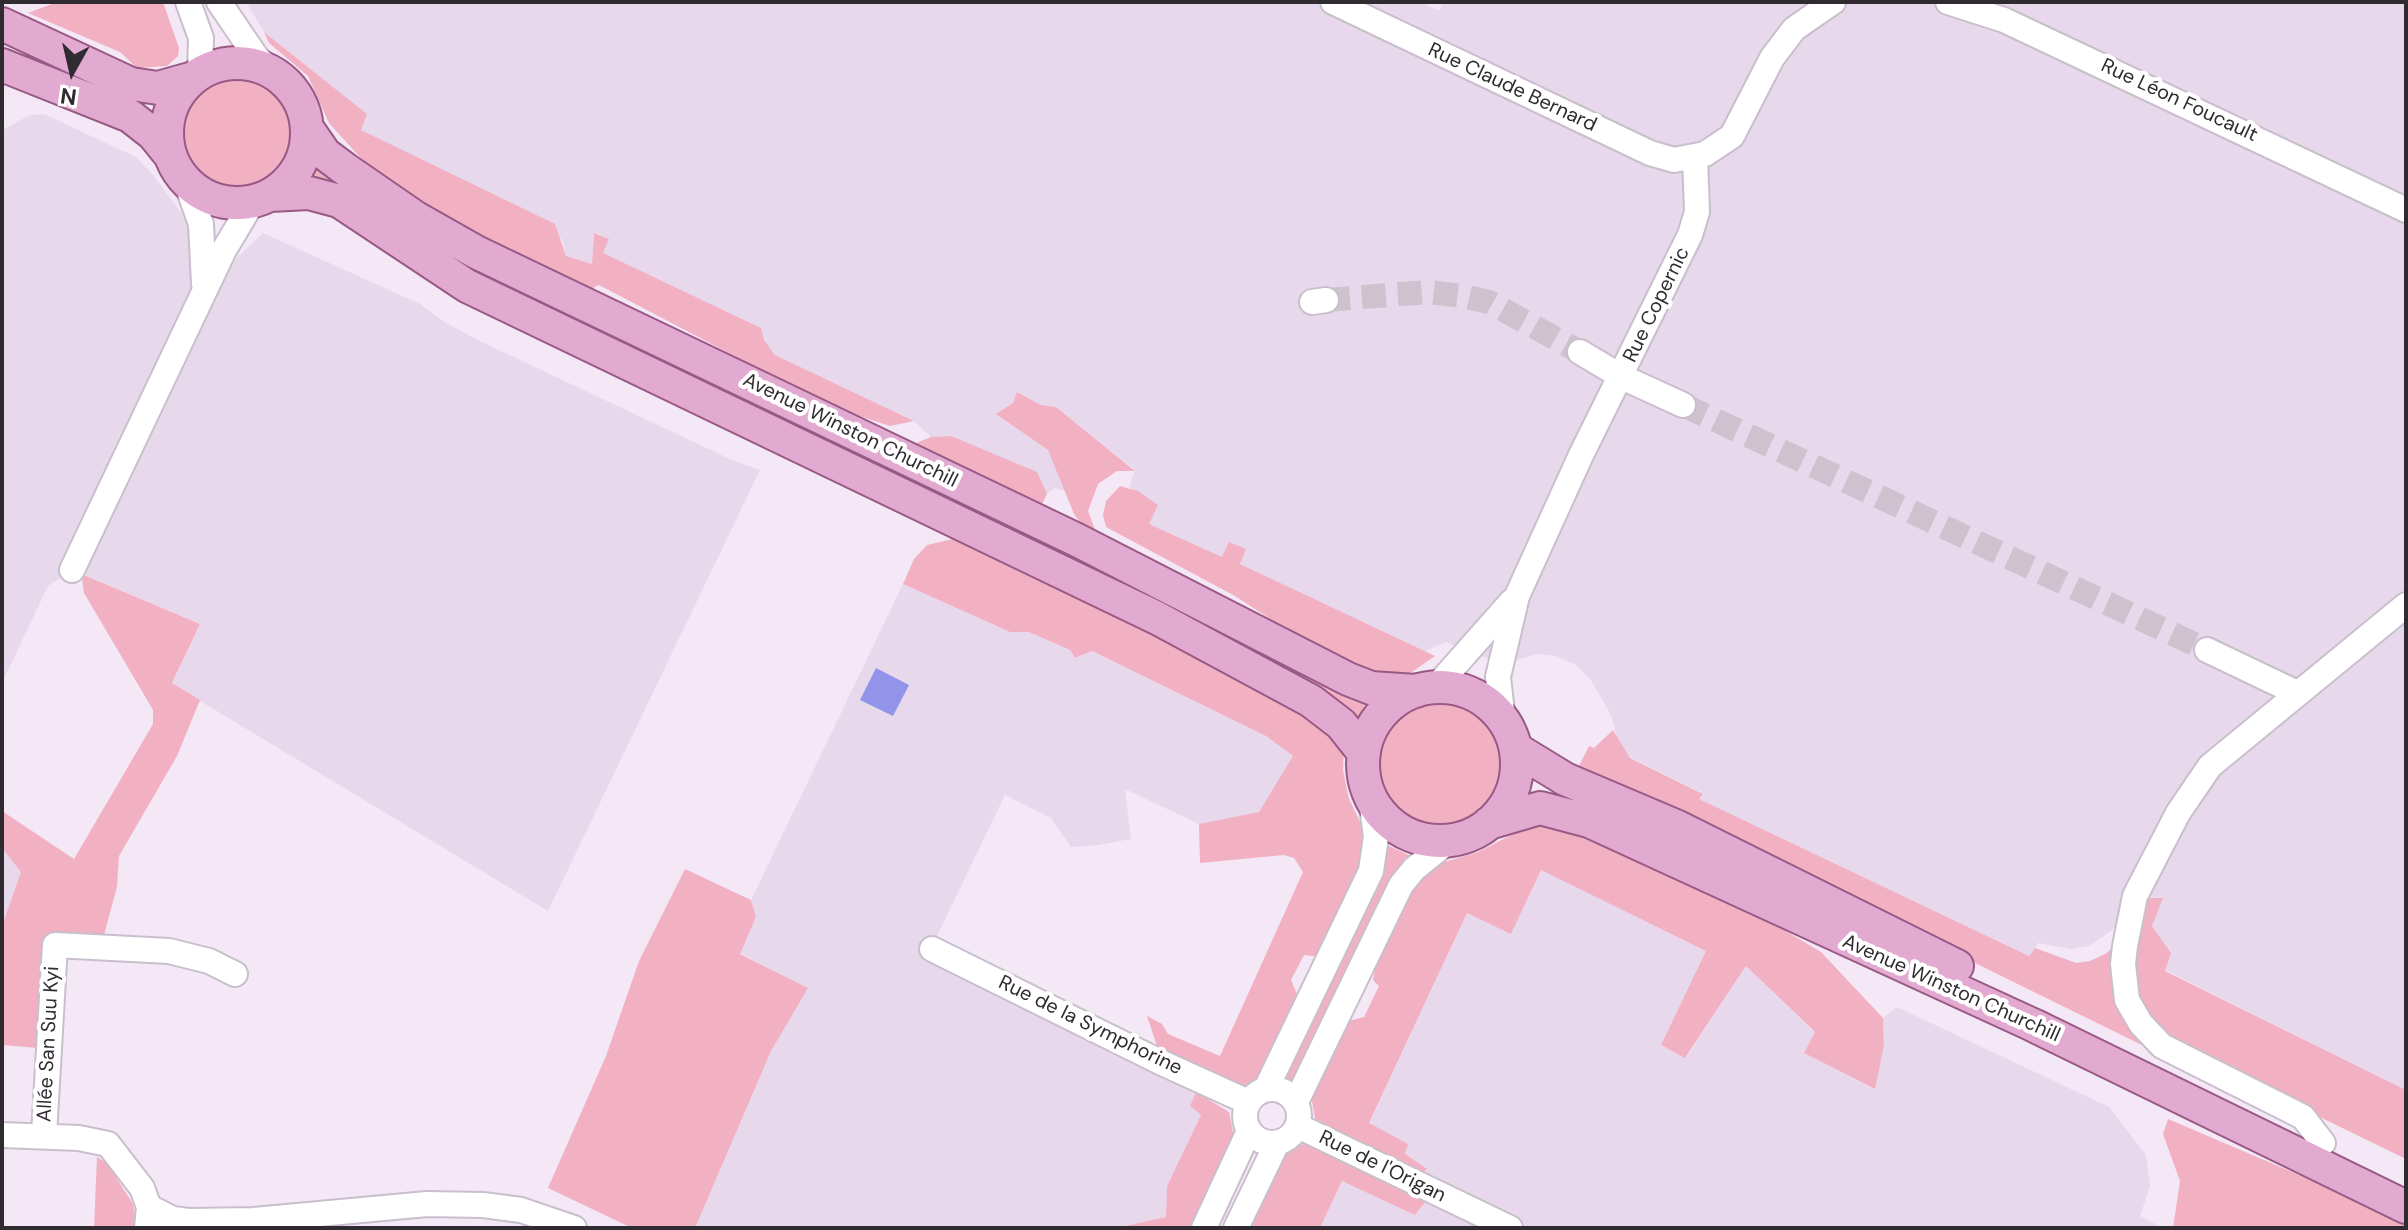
<!DOCTYPE html>
<html>
<head>
<meta charset="utf-8">
<style>
  body { margin:0 }
  #map { position:relative; width:2408px; height:1230px; overflow:hidden; background:#f4e8f6; font-family:"DM Sans",sans-serif }
  canvas { display:block }
  .frame { position:absolute; inset:0; border:4px solid #2f2b30; pointer-events:none }
  .north { position:absolute; left:32px; top:32px; width:80px; height:80px; -webkit-text-stroke:6px #fff; paint-order:stroke; rotate:188deg; font-size:22px; font-weight:700; line-height:32px; text-align:center; color:#2f2b30 }
  .north::after { content:''; display:block; margin:auto; width:28px; height:36px; background:#2f2b30; clip-path:polygon(50% 0,100% 100%,50% 72%,0 100%) }
</style>
</head>
<body>
<div id="map">
<canvas width="2408" height="1230"></canvas>
<div class="frame"></div>
<div class="north">N</div>
</div>
<script>
const ctx = document.querySelector('canvas').getContext('2d');
ctx.lineJoin = 'round';
function fillPath(path, color) { ctx.fillStyle = color; ctx.fill(path, 'evenodd'); }
const poly = rows => new Path2D(rows.map(r => 'M' + r).join(''));
function trace(path, color, width, dash) { ctx.strokeStyle = color; ctx.lineWidth = width; ctx.lineCap = dash ? 'butt' : 'round'; ctx.setLineDash(dash || []); ctx.stroke(path); }
function drawText(font, color, halo, rows, align = 'center') {
  ctx.font = font + ' "DM Sans",sans-serif'; ctx.lineWidth = 8; ctx.setLineDash([]); ctx.textBaseline = 'middle'; ctx.strokeStyle = halo; ctx.fillStyle = color; for (const [text, x, y, turn = 0] of rows) {
    ctx.save(); ctx.translate(x, y); ctx.rotate((+turn || 0) * Math.PI / 180); ctx.textAlign = isNaN(turn) ? turn : align; if (halo) ctx.strokeText(text, 0, 0); ctx.fillText(text, 0, 0); ctx.restore();
  }
}
fillPath(poly([
  [246,2,1421,2,1439,11,1443,2,2406,2,2406,1090,2165,970,2171,953,2152,926,2162,898,2135,897,2115,928,2089,946,2071,949,2038,943,2029,956,1698,799,1702,793,1630,757,1618,742,1611,715,1591,680,1576,665,1556,656,1537,654,1517,660,1513,669,1446,642,1423,652,1240,564,1246,549,1222,557,1149,524,1146,497,1129,487,1135,470,1056,407,1041,405,1017,392,1013,403,997,414,1048,450,1066,491,1054,488,1047,494,1042,487,951,436,931,437,914,421,775,355,764,340,761,328,602,253,608,238,594,233,592,264,566,256,562,239,361,130,367,114,264,32],
  [44,114,136,157,153,175,186,219,194,261,204,289,263,233,420,304,446,323,482,342,734,461,760,470,548,911,172,684,200,624,73,570,48,586,2,683,2,130,30,115],
  [903,584,1010,632,1029,632,1070,650,1075,658,1092,651,1266,736,1294,757,1259,812,1199,824,1125,789,1131,839,1098,845,1071,847,1051,818,1005,795,935,940,1201,1081,1190,1106,1201,1115,1167,1186,1166,1217,1116,1228,695,1228,771,1051,807,988,740,953,756,917,751,900],
  [2,848,22,872,2,926],
  [1541,870,1707,951,1661,1045,1686,1058,1746,966,1815,1033,1804,1053,1874,1089,1884,1045,1883,1018,1897,1007,2109,1107,2146,1155,2150,1186,2140,1216,2163,1228,1320,1228,1342,1181,1366,1191,1424,1202,1404,1154,1407,1144,1369,1124,1467,913,1511,933]
]), '#e8d8eb');
fillPath(poly([
  [57,2,163,2,179,48,178,56,167,66,137,68,120,52,28,13],
  [264,32,367,114,361,130,555,224,566,256,592,264,594,233,609,239,603,253,761,328,764,340,775,355,914,421,890,426,811,400,744,361,599,285,594,287,591,295,493,248,376,175,329,123,308,76,269,43],
  '179 134a57 57 0 1 1 114 0a57 57 0 1 1-114 0Z',
  [316,159,897,468,1364,700,1365,704,1357,720,484,281,331,185,307,178],
  [1017,392,1041,405,1056,407,1135,471,1117,471,1098,484,1088,511,1097,535,1084,528,1074,514,1048,450,996,414,1013,403],
  [951,436,1037,472,1047,494,1042,504,1032,505,909,446,931,437],
  [1120,486,1138,491,1158,505,1149,524,1222,557,1229,542,1246,549,1240,564,1435,656,1409,674,1380,676,1329,657,1235,596,1106,527,1103,515,1106,501],
  [961,537,1028,563,1320,719,1344,746,1343,770,1349,799,1364,830,1369,858,1320,957,1304,955,1291,980,1299,999,1264,1072,1248,1084,1234,1087,1158,1049,1147,1016,1162,1024,1168,1034,1220,1056,1303,872,1294,858,1284,855,1200,863,1199,824,1259,812,1293,756,1266,736,1092,651,1075,658,1070,650,1029,632,1010,632,903,584,914,559,927,545],
  [72,570,200,624,172,683,200,700,177,756,119,856,117,887,101,946,55,945,50,1049,2,1045,2,926,21,872,2,848,2,811,74,859,153,724,153,710,84,593,82,577],
  '1379 765a62 62 0 1 1 124 0a62 62 0 1 1-124 0Z',
  [1613,730,1630,758,1703,794,1699,799,2029,956,2035,948,2076,963,2090,961,2107,953,2120,940,2152,1050,1578,768,1589,746,1594,748],
  [1533,824,1571,826,1750,910,1821,952,1883,1018,1884,1045,1875,1089,1804,1053,1815,1032,1746,966,1685,1058,1661,1045,1706,951,1541,870,1511,934,1467,913,1369,1123,1408,1144,1405,1154,1427,1169,1421,1174,1316,1124,1311,1095,1345,1022,1364,1017,1379,986,1373,980,1376,963,1413,887,1428,867,1478,852],
  [1387,845,1413,857,1293,1085,1283,1078,1381,872],
  [685,869,751,900,756,917,740,954,808,988,771,1051,695,1228,632,1228,548,1188,606,1056,639,961],
  [2146,898,2163,898,2152,926,2171,953,2165,971,2406,1090,2406,1159,2174,1046,2141,1005,2131,974],
  [1196,1092,1229,1112,1234,1137,1190,1228,1116,1228,1166,1217,1167,1186,1201,1115,1190,1106],
  [2168,1119,2346,1195,2406,1224,2406,1228,2173,1228,2180,1181,2163,1134],
  [1307,1143,1385,1179,1425,1202,1415,1215,1342,1181,1320,1228,1250,1228,1282,1157,1294,1147],
  [97,1157,107,1163,133,1204,136,1220,134,1228,94,1228]
]), '#f2b0c3');
fillPath(poly([
  [876,668,909,685,893,716,860,700]
]), '#9194e8');
trace(poly([
  [1326,300,1427,292,1463,296,1489,302,1580,352],
  [1683,405,2207,650]
]), '#cdc2ce', 24, [24, 12]);
const minor = poly([
  [188,2,201,38,200,72],
  [219,2,257,58,277,75],
  [1333,2,1650,153,1674,160,1705,154,1732,136,1772,58,1794,29,1833,2],
  [1948,2,2004,20,2406,210],
  [186,182,201,224,204,284],
  [1312,302,1326,300],
  [1580,352,1622,377,1683,405],
  [72,570,224,250,249,208,259,200],
  [2207,650,2297,693],
  [1435,688,1512,601],
  [1503,721,1498,677,1517,596,1581,455,1690,235,1697,212,1695,157],
  [932,949,1160,1062,1248,1102],
  '1245 1116a27 27 0 1 1 54 0a27 27 0 1 1-54 0Z',
  [1266,1089,1371,871,1376,837,1371,799],
  [1296,1102,1401,885,1414,869,1450,840],
  [1298,1126,1510,1228],
  [2,1135,79,1138,108,1144,142,1188,149,1207,147,1228],
  [44,1135,55,945,169,951,209,961,235,974],
  [2323,1143,2303,1117,2162,1046,2141,1024,2127,1000,2123,964,2125,946,2135,896,2178,813,2210,766,2406,605],
  [149,1207,173,1219,188,1221,254,1220,427,1204,483,1205,521,1210,574,1228],
  [1204,1228,1249,1131],
  [1236,1228,1277,1143]
]);
const major = poly([
  [2,24,131,84,158,88,190,79],
  '167 133a70 70 0 1 1 140 0a70 70 0 1 1-140 0Z',
  [2,65,130,116,153,134,170,155],
  [307,128,325,154,345,169,416,218,476,252,1077,540,1348,679,1371,688,1416,691],
  [270,195,309,193,339,201,467,286,1157,618,1311,701,1341,724,1364,753],
  '1363 764a77 77 0 1 1 154 0a77 77 0 1 1-154 0Z',
  [1516,749,1565,779,1678,827,1957,966],
  [1489,823,1540,808,1589,821,2033,1025,2406,1207]
]);
trace(minor, '#c9bfcc', 28);
trace(major, '#985985', 36);
trace(minor, '#fff', 24);
trace(major, '#e3aad1', 32);
drawText('20px', '#2f2b30', '#fff', [
  ["Rue Claude Bernard",1512,88,25],
  ["Rue Léon Foucault",2179,101,25],
  ["Rue Copernic",1657,305,-64],
  ["Avenue Winston Churchill",850,431,26],
  ["Avenue Winston Churchill",1951,989,24],
  ["Rue de la Symphorine",1090,1026,26],
  ["Allée San Suu Kyi",49,1044,-87],
  ["Rue de l'Origan",1382,1167,26]
]);
</script>
</body>
</html>
